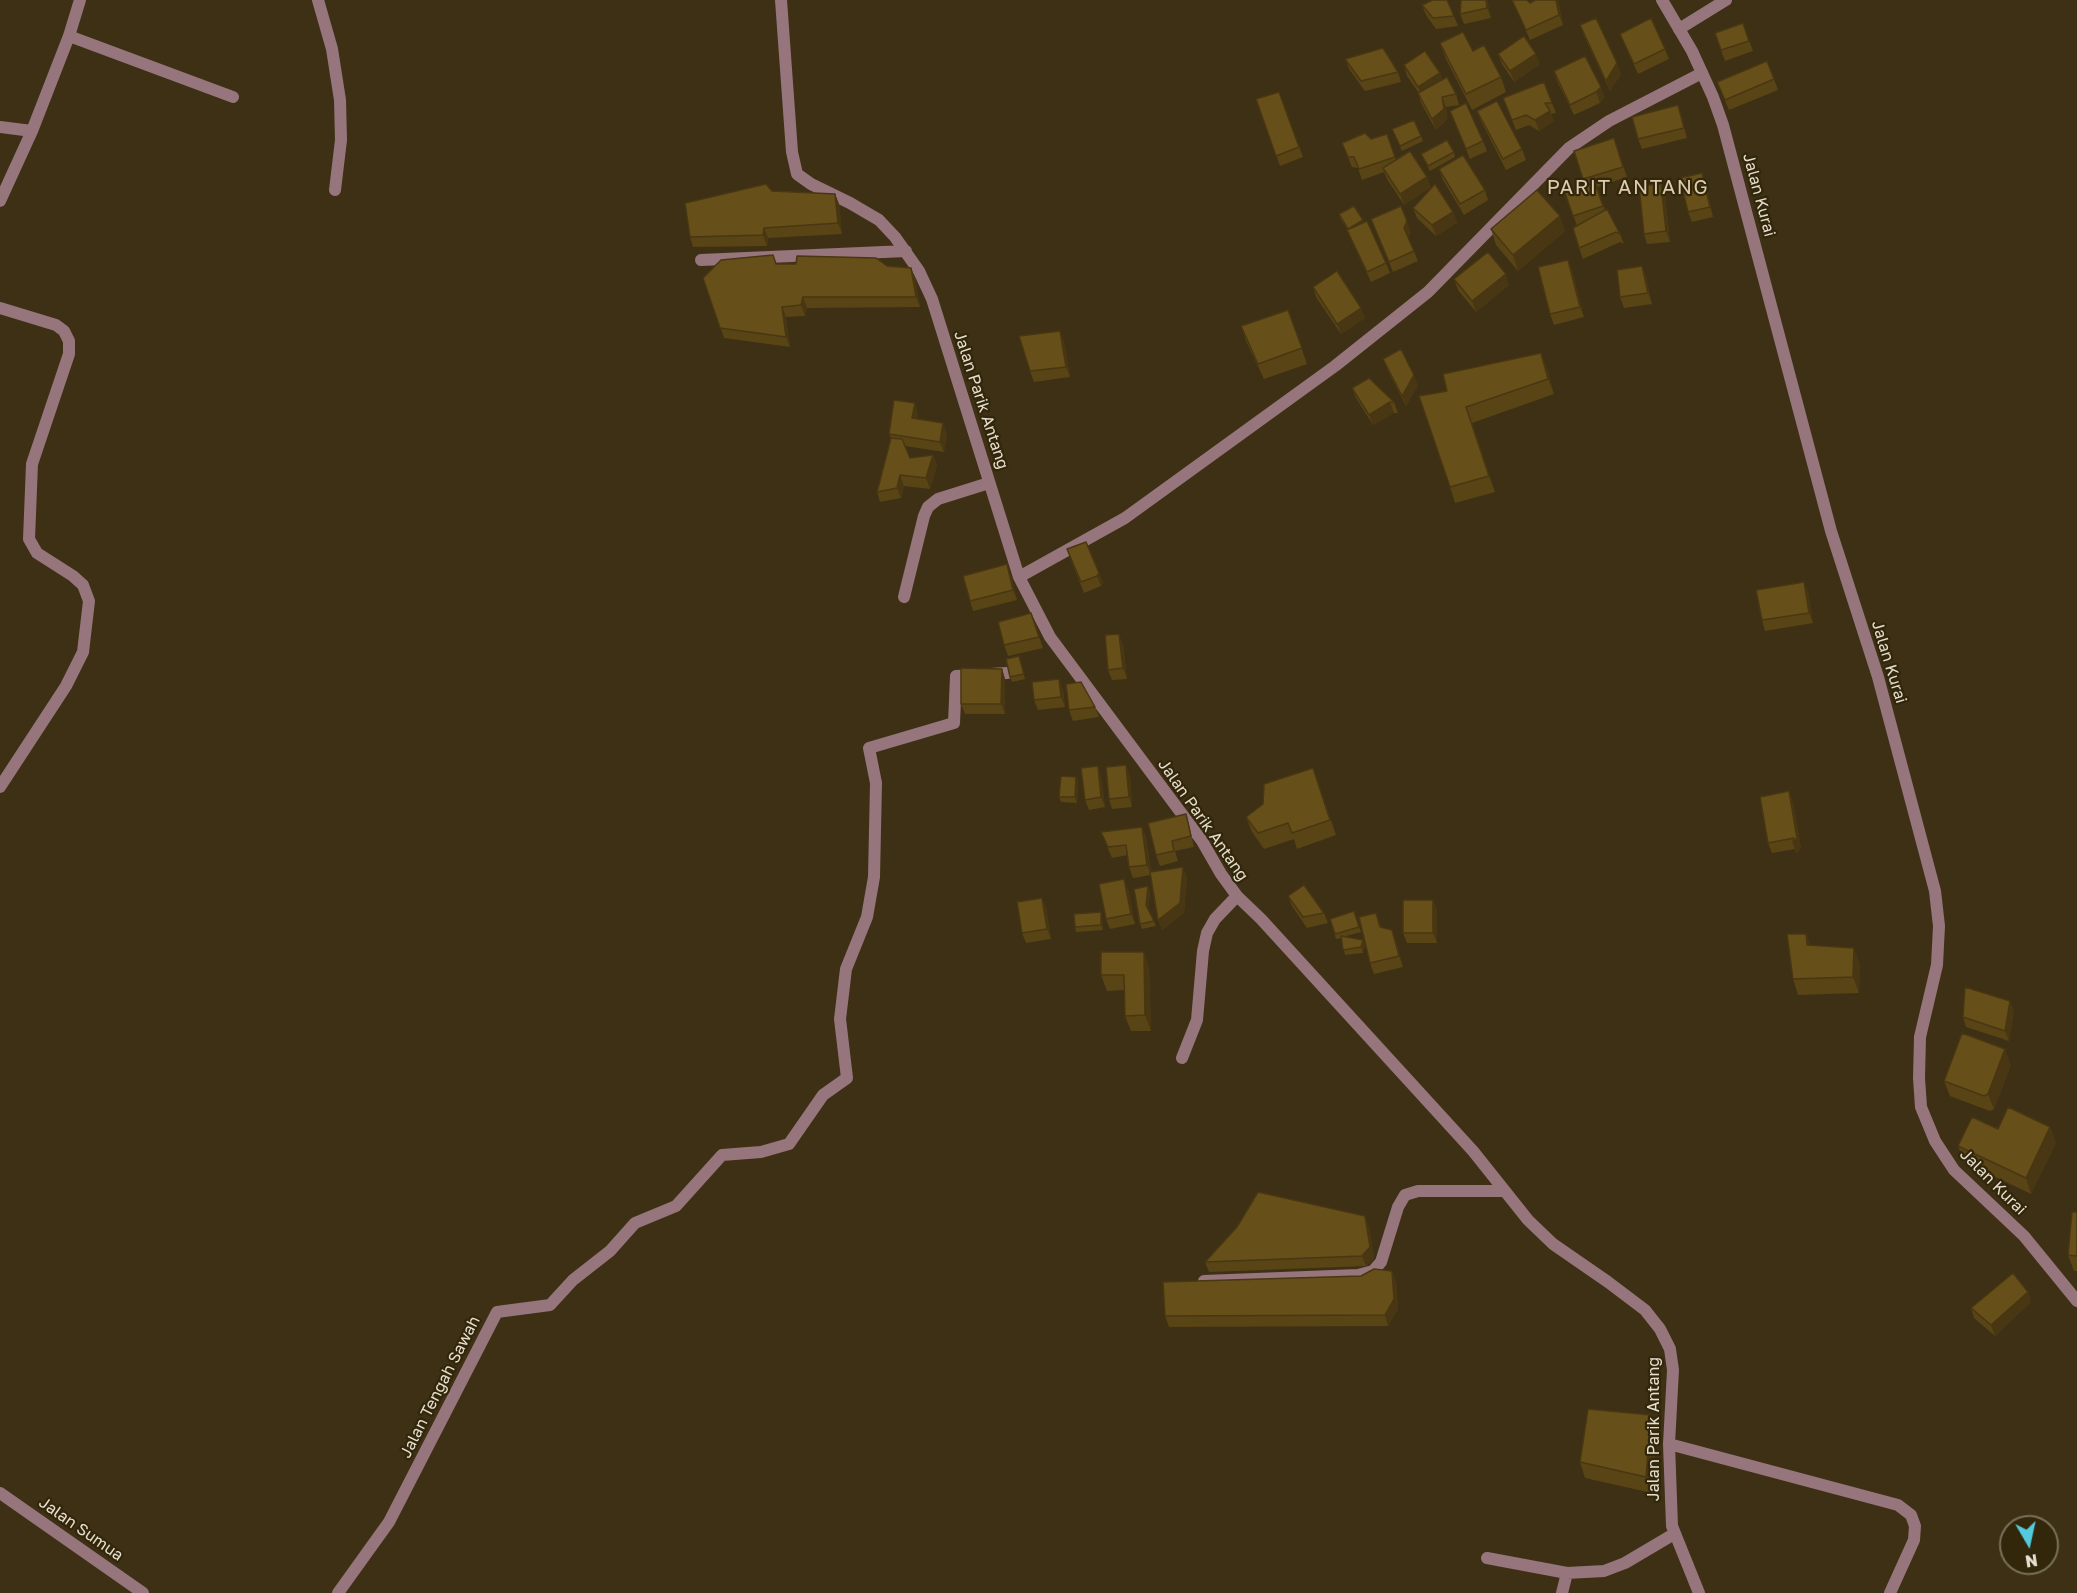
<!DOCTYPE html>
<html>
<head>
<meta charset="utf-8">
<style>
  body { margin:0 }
  #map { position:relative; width:2077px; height:1593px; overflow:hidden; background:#3d3015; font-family:"Golos Text",sans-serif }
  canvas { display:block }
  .north { position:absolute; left:1999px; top:1515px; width:60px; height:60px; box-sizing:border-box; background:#32260b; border:2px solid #7a7059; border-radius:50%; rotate:171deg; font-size:16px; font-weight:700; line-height:24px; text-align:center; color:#e6dece }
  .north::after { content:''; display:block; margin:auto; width:21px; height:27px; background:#54cadd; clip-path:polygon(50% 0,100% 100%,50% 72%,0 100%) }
</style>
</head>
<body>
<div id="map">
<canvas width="2077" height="1593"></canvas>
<div class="north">N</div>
</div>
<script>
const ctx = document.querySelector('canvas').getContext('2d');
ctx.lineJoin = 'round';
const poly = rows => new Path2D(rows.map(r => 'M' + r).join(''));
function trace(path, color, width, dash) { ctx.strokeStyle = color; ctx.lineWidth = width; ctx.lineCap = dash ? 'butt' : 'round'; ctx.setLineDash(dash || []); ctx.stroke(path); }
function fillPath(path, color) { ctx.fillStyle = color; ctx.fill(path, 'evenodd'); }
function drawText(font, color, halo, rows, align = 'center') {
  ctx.font = font + ' "Golos Text",sans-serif'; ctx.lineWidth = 4.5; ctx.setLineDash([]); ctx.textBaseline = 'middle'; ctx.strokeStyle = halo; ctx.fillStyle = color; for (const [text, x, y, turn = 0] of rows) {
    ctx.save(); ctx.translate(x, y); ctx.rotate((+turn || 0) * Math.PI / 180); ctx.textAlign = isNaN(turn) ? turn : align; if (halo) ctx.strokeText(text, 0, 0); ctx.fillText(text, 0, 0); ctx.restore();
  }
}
trace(poly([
  [338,1593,389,1522,497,1312,550,1305,573,1280,610,1251,635,1223,676,1206,722,1155,761,1152,789,1144,823,1095,847,1078,840,1019,846,969,867,917,874,877,876,783,869,748,954,723,956,676,1007,673]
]), '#96757d', 12);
trace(poly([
  [318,0,332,49,340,100,341,140,335,190],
  [781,0,792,152,797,174,811,184,850,203,879,220,895,237,919,271,932,299,1019,577,1050,637,1202,841,1221,874,1237,896,1261,919,1473,1151,1528,1220,1553,1244,1608,1282,1645,1310,1660,1329,1670,1349,1673,1370,1669,1444,1672,1526,1699,1593],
  [1679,29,1726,0],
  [69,36,233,97],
  [0,127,32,131],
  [0,201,32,131,69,36,80,0],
  [701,260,906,251],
  [0,308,56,325,64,331,69,341,69,354,32,464,29,539,37,553,73,576,83,585,89,601,83,652,66,686,0,787],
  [1019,577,1125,518,1335,366,1428,292,1569,148,1609,121,1702,73],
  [904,597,924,516,928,507,938,499,989,483],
  [1182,1058,1197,1020,1203,951,1207,933,1215,919,1237,896],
  [1204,1281,1358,1275,1373,1271,1381,1262,1398,1207,1405,1195,1418,1191,1503,1191],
  [1669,1444,1898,1505,1911,1515,1915,1526,1914,1540,1890,1593],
  [1487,1558,1567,1573,1604,1571,1625,1563,1674,1534],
  [1562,1593,1567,1573]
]), '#96757d', 12);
trace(poly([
  [1662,0,1692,51,1713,97,1723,125,1831,531,1878,677,1935,891,1939,926,1937,965,1920,1037,1919,1078,1921,1107,1935,1141,1954,1170,2024,1236,2077,1301],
  [0,1493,143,1593]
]), '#96757d', 12);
fillPath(poly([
  [1461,0,1487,0,1491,18,1464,24,1460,14],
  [1512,0,1530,3,1535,0,1558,0,1563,25,1530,40],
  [1422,5,1454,16,1458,26,1436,29,1426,15],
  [1743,23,1753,51,1725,61,1715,33],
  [1580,25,1621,74,1610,91,1584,36],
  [1620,34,1665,49,1669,59,1638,74,1624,44],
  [1440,43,1473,51,1501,77,1506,92,1472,110,1446,59],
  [1498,54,1540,64,1514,82,1502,64],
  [1345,59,1398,72,1401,82,1365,91,1349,69],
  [1404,65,1442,80,1456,94,1459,105,1446,107,1447,119,1436,130,1421,103,1418,93,1418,92,1407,76],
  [1554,71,1601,87,1604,98,1600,103,1574,115,1557,81],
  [1774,79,1778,90,1729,110,1717,82],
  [1279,92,1303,157,1280,166,1256,99],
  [1503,98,1552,103,1556,113,1551,114,1554,121,1539,131,1529,125,1516,130],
  [1678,105,1682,116,1687,138,1642,149,1638,139],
  [1450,111,1483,141,1487,151,1470,159],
  [1477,111,1522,149,1526,160,1506,170,1481,121],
  [1414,120,1423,141,1402,151,1392,129],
  [1387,134,1396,160,1431,187,1404,205,1387,179,1384,172,1362,180,1358,168,1352,167,1342,143,1371,139],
  [1614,138,1627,177,1597,187,1605,210,1620,234,1624,244,1620,242,1583,259,1579,248,1577,226,1565,193,1585,186,1574,151],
  [1454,152,1455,157,1430,171,1421,154],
  [1439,169,1485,190,1488,200,1464,215,1443,180],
  [1706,184,1713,217,1692,222,1688,212],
  [772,191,835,194,839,204,842,234,768,238,767,246,693,247,690,237],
  [1665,194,1670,242,1647,244,1644,234],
  [1413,208,1453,212,1457,223,1436,236,1417,218],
  [1339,214,1363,220,1386,263,1390,273,1371,282,1351,240,1348,230,1341,220],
  [1371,219,1411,232,1408,237,1418,261,1393,272],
  [1491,229,1565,231,1518,271,1496,245],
  [776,264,887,266,911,268,915,278,920,307,807,308,805,316,786,317,790,347,724,338,703,278],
  [1572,270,1584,317,1554,325,1550,314],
  [1646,276,1652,304,1624,308,1620,297],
  [1454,279,1509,285,1476,312,1458,290],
  [1313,287,1361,308,1365,318,1341,334,1316,297],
  [1288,310,1307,364,1264,379,1246,341,1241,326],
  [1064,341,1070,377,1034,382,1030,371],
  [1541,353,1547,368,1554,394,1472,423,1495,492,1455,503,1450,487,1447,391],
  [1383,359,1418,385,1406,406,1387,369],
  [1352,388,1394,402,1398,413,1394,413,1373,425,1356,398],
  [918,414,917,419,947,434,944,452,905,446,910,458,933,455,937,466,930,489,904,486,901,498,880,502,877,492,891,438,889,434],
  [1071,560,1099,573,1103,583,1101,586,1084,593],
  [1011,575,1017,600,973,611,970,601],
  [1808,592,1813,623,1765,631,1762,620],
  [1031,613,1043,648,1008,656,1004,645],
  [1123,644,1127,679,1112,680,1108,670],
  [1019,656,1025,679,1012,682,1010,677],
  [1002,669,1005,679,1005,714,965,714,961,704],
  [1063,690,1065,707,1038,710,1034,700],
  [1095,707,1099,717,1073,721,1069,710],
  [1313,768,1336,835,1297,849,1294,839,1264,849,1252,832,1246,817],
  [1130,776,1132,807,1112,809,1109,799],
  [1076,777,1078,782,1077,803,1061,802,1059,797],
  [1101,777,1105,807,1089,810,1085,800],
  [1793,802,1801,848,1796,853,1795,849,1772,853,1768,843],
  [1186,814,1189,825,1194,847,1175,851,1178,861,1160,866,1156,855],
  [1142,827,1146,837,1151,872,1187,877,1184,913,1162,930,1151,875,1133,878,1129,867,1128,855,1112,858,1101,832],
  [1148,886,1150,892,1148,909,1156,926,1142,929,1140,924],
  [1128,889,1135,924,1110,929,1106,919],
  [1288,896,1324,913,1328,923,1307,928,1292,906],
  [1042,898,1046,908,1051,939,1026,943,1022,933],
  [1433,900,1437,910,1437,943,1407,943,1403,933],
  [1354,911,1361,932,1346,936,1365,945,1363,953,1345,955,1341,938,1336,939,1330,919],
  [1101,912,1102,917,1103,930,1076,932,1075,927],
  [1380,923,1381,927,1396,941,1403,967,1374,974,1370,963],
  [1806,934,1810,945,1860,964,1859,993,1798,995,1793,979],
  [1149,967,1151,1031,1131,1031,1125,1016,1125,990,1107,991,1101,975],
  [2014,1011,2009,1041,1966,1027,1963,1017],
  [2011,1065,1994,1109,1990,1111,1950,1096,1944,1081],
  [2050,1127,2056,1143,2031,1194,1964,1162,1958,1146,1998,1129],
  [2077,1212,2077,1271,2074,1271,2068,1255],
  [1369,1227,1374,1258,1366,1266,1209,1272,1205,1262],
  [1396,1281,1398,1309,1388,1326,1169,1327,1165,1316],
  [2028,1292,2031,1302,1995,1336,1974,1318,1971,1308],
  [1651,1415,1657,1431,1652,1493,1585,1478,1580,1462]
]), '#594416');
fillPath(poly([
  [1486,0,1487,0,1491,18,1487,8],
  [1556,0,1558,0,1563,25,1559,15],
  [1536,54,1540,64,1514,82,1510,71],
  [1617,63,1621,74,1610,91,1606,81],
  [1440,73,1444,83,1422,97,1418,87],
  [1601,87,1604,98,1600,103,1596,92],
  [1442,97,1446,107,1447,119,1436,130,1432,119],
  [1678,105,1682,116,1687,138,1684,128],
  [1550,111,1554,121,1539,131,1535,120],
  [1702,173,1706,184,1713,217,1710,207],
  [1427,177,1431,187,1404,205,1400,194],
  [1661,184,1665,194,1670,242,1666,231],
  [835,194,839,204,842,234,838,223],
  [1453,212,1457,223,1436,236,1432,225],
  [1560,216,1565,231,1518,271,1513,255],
  [1363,220,1365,225,1348,229],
  [1407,221,1411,232,1408,238,1404,228],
  [764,228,768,238,767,246,763,235],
  [1568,260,1572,270,1584,317,1580,307],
  [1642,266,1646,276,1652,304,1648,293],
  [911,268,915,278,920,307,916,297],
  [1506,274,1509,285,1476,312,1472,301],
  [803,297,807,308,805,316,801,305],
  [782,307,786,317,790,347,786,337],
  [1361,308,1365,318,1341,334,1337,324],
  [1060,331,1064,341,1070,377,1066,367],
  [1541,353,1547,368,1554,394,1548,379],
  [1414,375,1418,385,1406,406,1402,396],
  [1390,402,1394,413,1373,425,1369,415],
  [915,403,918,414,916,429,912,418],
  [1466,407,1472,423,1495,492,1489,476],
  [943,423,947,434,944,452,940,442],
  [933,455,937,466,930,489,926,478],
  [900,475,904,486,901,498,897,488],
  [1007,564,1011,575,1017,600,1013,590],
  [1099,573,1103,583,1101,586,1097,576],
  [1804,582,1808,592,1813,623,1809,613],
  [1119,634,1123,644,1127,679,1123,668],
  [1002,669,1005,679,1005,714,1001,704],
  [1059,679,1063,690,1065,707,1061,697],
  [1126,765,1130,776,1132,807,1129,797],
  [1098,766,1101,777,1105,807,1101,797],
  [1076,777,1078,782,1077,803,1075,797],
  [1789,791,1793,802,1801,848,1796,853,1793,843,1797,838],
  [1142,827,1146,837,1151,875,1147,865],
  [1183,867,1187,877,1184,913,1162,930,1158,920],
  [1124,879,1128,889,1135,924,1131,914],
  [1148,886,1150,892,1148,910,1146,905],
  [1042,898,1046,908,1051,939,1047,929],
  [1433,900,1437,910,1437,943,1433,933],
  [1101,912,1102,917,1103,930,1101,925],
  [1392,930,1396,941,1403,967,1399,956],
  [1806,934,1812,949,1807,945],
  [1363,940,1365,945,1363,953,1361,947],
  [1854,948,1860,964,1859,993,1853,977],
  [1144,952,1149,967,1151,1031,1145,1015],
  [2010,1001,2014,1011,2009,1041,2005,1031],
  [2005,1049,2011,1065,1994,1109,1988,1094],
  [2050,1127,2056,1143,2031,1194,2026,1178],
  [1365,1216,1369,1227,1374,1258,1366,1266,1362,1256],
  [1392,1271,1396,1281,1398,1309,1388,1326,1385,1315],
  [2028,1292,2031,1302,1995,1336,1991,1325],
  [1651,1415,1657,1431,1652,1493,1646,1477]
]), '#483712');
const building = poly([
  [1433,0,1447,0,1454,16,1433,18,1422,5,1433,0],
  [1461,0,1486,0,1487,8,1460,14,1461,0],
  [1512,0,1527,0,1530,3,1535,0,1556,0,1559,15,1526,30,1512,0],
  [1596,18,1617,63,1606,81,1580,25,1596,18],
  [1651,18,1665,49,1634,64,1620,34,1651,18],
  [1743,23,1749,41,1721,50,1715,33,1743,23],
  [1463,32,1473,51,1484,45,1501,77,1466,94,1440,43,1463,32],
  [1524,36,1536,54,1510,71,1498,54,1524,36],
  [1383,48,1398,72,1361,81,1345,59,1383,48],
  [1425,51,1440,73,1418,87,1404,65,1425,51],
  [1585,56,1601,87,1596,92,1570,105,1554,71,1585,56],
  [1767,61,1774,79,1725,100,1717,82,1767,61],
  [1447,77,1456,94,1442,97,1444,109,1432,119,1418,93,1447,77],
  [1544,82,1552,103,1545,103,1550,111,1535,120,1526,115,1512,120,1503,98,1544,82],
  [1279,92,1299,147,1276,156,1256,99,1279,92],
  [1497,101,1522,149,1503,159,1477,111,1497,101],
  [1466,103,1483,141,1466,149,1450,111,1466,103],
  [1678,105,1684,128,1638,139,1632,117,1678,105],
  [1414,120,1421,136,1400,146,1392,129,1414,120],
  [1365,133,1371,139,1387,134,1395,157,1359,169,1354,157,1348,157,1342,143,1365,133],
  [1614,138,1623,167,1583,179,1574,151,1614,138],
  [1447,140,1454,152,1428,166,1421,154,1447,140],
  [1410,151,1427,177,1400,194,1383,168,1410,151],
  [1463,155,1485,190,1460,204,1439,169,1463,155],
  [1702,173,1710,207,1688,212,1680,178,1702,173],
  [1595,183,1603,206,1573,216,1565,193,1595,183],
  [766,184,772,191,835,194,838,223,764,228,763,235,690,237,685,203,766,184],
  [1435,184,1453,212,1432,225,1413,208,1435,184],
  [1661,184,1666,231,1644,234,1639,186,1661,184],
  [1537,190,1560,216,1513,255,1491,229,1537,190],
  [1354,206,1363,220,1348,229,1339,214,1354,206],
  [1401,206,1407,221,1404,228,1414,251,1389,262,1371,219,1401,206],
  [1607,209,1620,234,1616,232,1579,248,1573,228,1607,209],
  [1367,221,1386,263,1367,272,1347,230,1367,221],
  [1488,252,1506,274,1472,301,1454,279,1488,252],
  [773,255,776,264,796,264,797,256,876,258,887,266,911,268,916,297,803,297,801,305,782,307,786,337,720,328,703,278,721,260,773,255],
  [1568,260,1580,307,1550,314,1538,267,1568,260],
  [1642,266,1648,293,1620,297,1617,270,1642,266],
  [1337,271,1361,308,1337,324,1313,287,1337,271],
  [1288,310,1302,348,1258,364,1241,326,1288,310],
  [1060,331,1066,367,1030,371,1019,336,1060,331],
  [1401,349,1414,375,1402,396,1383,359,1401,349],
  [1541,353,1548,379,1466,407,1489,476,1450,487,1419,396,1447,391,1443,374,1541,353],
  [1369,378,1394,402,1390,402,1369,415,1352,388,1369,378],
  [894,400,915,403,912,418,943,423,940,442,889,434,894,400],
  [891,438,902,439,910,458,933,455,926,478,900,475,897,488,877,492,891,438],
  [1086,542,1099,573,1097,576,1081,582,1067,549,1086,542],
  [1007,564,1013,590,970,601,963,576,1007,564],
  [1804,582,1809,613,1762,620,1756,590,1804,582],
  [1031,613,1039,637,1004,645,998,622,1031,613],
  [1119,634,1123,668,1108,670,1105,635,1119,634],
  [1019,656,1024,674,1010,677,1006,659,1019,656],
  [961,668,1002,669,1001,704,961,704,961,668],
  [1059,679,1061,697,1034,700,1032,682,1059,679],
  [1081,682,1095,707,1069,710,1066,684,1081,682],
  [1126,765,1129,797,1109,799,1106,767,1126,765],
  [1098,766,1101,797,1085,800,1081,768,1098,766],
  [1313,768,1330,820,1292,833,1288,823,1258,833,1246,817,1263,804,1264,784,1313,768],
  [1061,776,1076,777,1075,797,1059,797,1061,776],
  [1789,791,1797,838,1793,843,1794,838,1768,843,1760,797,1789,791],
  [1186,814,1191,836,1172,841,1174,851,1156,855,1148,823,1186,814],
  [1142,827,1147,865,1129,867,1126,845,1108,847,1101,832,1142,827],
  [1183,867,1180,903,1158,920,1150,872,1183,867],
  [1124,879,1131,914,1106,919,1099,884,1124,879],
  [1304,885,1324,913,1303,917,1288,896,1304,885],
  [1148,886,1146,905,1154,921,1140,924,1134,889,1148,886],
  [1042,898,1047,929,1022,933,1017,902,1042,898],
  [1403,900,1433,900,1433,933,1403,933,1403,900],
  [1354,911,1359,927,1335,934,1330,919,1354,911],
  [1101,912,1101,925,1075,927,1074,914,1101,912],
  [1376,913,1380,927,1392,930,1399,956,1370,963,1359,917,1376,913],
  [1787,934,1806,934,1807,945,1854,948,1853,977,1793,979,1787,934],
  [1341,936,1363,940,1361,947,1343,950,1341,936],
  [1101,952,1144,952,1145,1015,1125,1016,1124,975,1101,975,1101,952],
  [1965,987,2010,1001,2005,1031,1963,1017,1965,987],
  [1962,1033,2005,1049,1988,1094,1984,1096,1944,1081,1962,1033],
  [2008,1107,2050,1127,2026,1178,1958,1146,1972,1117,1998,1129,2008,1107],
  [1258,1192,1365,1216,1370,1247,1362,1256,1205,1262,1237,1227,1258,1192],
  [2072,1212,2077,1212,2077,1256,2068,1255,2072,1212],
  [1374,1269,1392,1271,1394,1299,1385,1315,1165,1316,1163,1282,1361,1276,1374,1269],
  [2013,1273,2028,1292,1991,1325,1971,1308,2013,1273],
  [1588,1409,1651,1415,1646,1477,1580,1462,1588,1409]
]);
fillPath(building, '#674f19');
trace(building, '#483712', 1.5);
drawText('16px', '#e6dece', '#32260b', [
  ["Jalan Kurai",1759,195,75],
  ["Jalan Parik Antang",981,400,72],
  ["Jalan Kurai",1889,662,73],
  ["Jalan Parik Antang",1203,820,55],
  ["Jalan Kurai",1993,1182,45],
  ["Jalan Tengah Sawah",440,1387,-63],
  ["Jalan Parik Antang",1654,1429,-90],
  ["Jalan Sumua",81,1529,35]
]);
ctx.letterSpacing = '1.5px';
drawText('20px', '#dbccac', '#32260b', [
  ["PARIT ANTANG",1628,188]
]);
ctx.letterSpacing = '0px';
</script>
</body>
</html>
